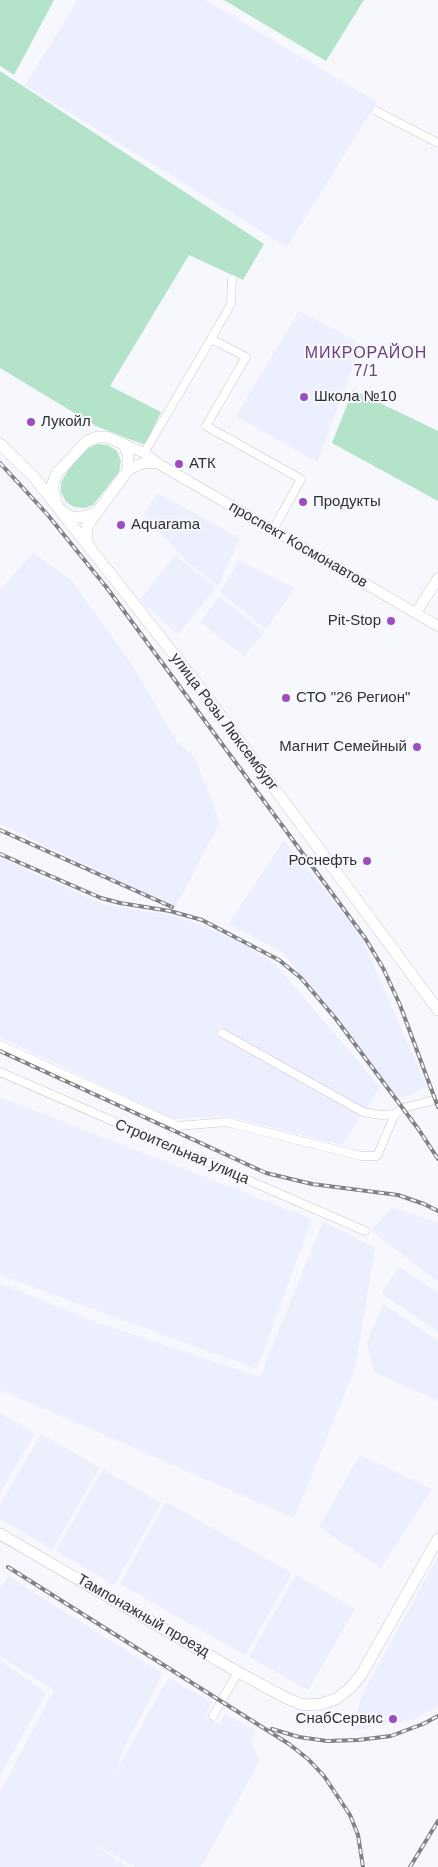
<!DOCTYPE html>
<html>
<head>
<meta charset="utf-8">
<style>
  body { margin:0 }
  canvas { display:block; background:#f7f8fe }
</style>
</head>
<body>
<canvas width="438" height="1867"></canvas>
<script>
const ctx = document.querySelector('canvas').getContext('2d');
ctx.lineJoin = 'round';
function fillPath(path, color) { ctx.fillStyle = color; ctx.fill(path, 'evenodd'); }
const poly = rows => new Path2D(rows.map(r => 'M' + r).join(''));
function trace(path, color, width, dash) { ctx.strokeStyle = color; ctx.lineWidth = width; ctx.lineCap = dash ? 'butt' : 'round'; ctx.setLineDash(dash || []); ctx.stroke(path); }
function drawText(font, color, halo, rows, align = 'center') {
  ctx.font = font + ' Helvetica,sans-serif'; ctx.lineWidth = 4; ctx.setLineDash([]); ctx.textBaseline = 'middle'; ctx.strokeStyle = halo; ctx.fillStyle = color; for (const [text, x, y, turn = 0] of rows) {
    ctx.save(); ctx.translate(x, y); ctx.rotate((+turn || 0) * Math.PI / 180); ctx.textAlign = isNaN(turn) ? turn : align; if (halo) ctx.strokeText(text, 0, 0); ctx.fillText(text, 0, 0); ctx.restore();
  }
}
fillPath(poly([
  [78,0,205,0,377,102,287,247,25,85],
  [299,311,358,342,358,352,317,462,236,416],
  [157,493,240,538,218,586,185,560,144,514],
  [33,553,71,580,131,663,177,742,195,758,220,822,175,908,0,824,0,590],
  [175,555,216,588,178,634,140,600],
  [239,560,295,588,266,629,220,592],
  [219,597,264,632,244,656,200,622],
  [284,840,360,935,427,1087,397,1101,282,952,228,924],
  [0,858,105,905,176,916,201,925,246,945,275,964,380,1087,342,1145,226,1116,173,1119,0,1037],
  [0,1097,312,1219,257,1369,0,1275],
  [393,1207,438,1223,438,1282,371,1230],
  [323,1221,375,1248,355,1369,294,1518,52,1412,0,1390,0,1283,90,1320,260,1377],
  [399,1267,438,1293,438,1332,381,1293],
  [383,1304,438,1341,438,1401,374,1372,367,1342],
  [0,1413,35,1433,0,1493],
  [41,1434,100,1468,52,1549,0,1519,0,1505],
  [360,1455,432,1489,381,1568,319,1527],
  [103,1469,161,1503,114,1585,56,1551],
  [166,1502,292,1573,245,1655,120,1584],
  [438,1556,438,1706,414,1719,352,1731,361,1697],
  [296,1575,355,1609,308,1690,249,1657],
  [8,1576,162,1673,147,1705,126,1743,114,1776,168,1678,212,1702,204,1716,219,1724,225,1714,256,1731,250,1742,260,1760,201,1867,136,1867,89,1841,127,1867,0,1867,0,1792,54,1690,0,1656,0,1589],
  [0,1660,46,1693,0,1776]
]), '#eceffd');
fillPath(poly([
  [0,0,54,0,14,75,0,66],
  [224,0,364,0,326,61],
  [0,71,264,244,243,280,189,255,110,386,161,412,145,445,96,426,0,368],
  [353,390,438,431,438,501,332,443],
  [98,444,108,445,117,451,121,461,119,472,93,505,85,508,74,507,66,502,61,492,61,482,69,469,88,448]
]), '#b3e3c8');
const minor = poly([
  [376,111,438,143],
  [211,339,231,304,232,279],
  [144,453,211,339,246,357,206,426,301,479,273,530],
  [222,1033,363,1112,381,1115,395,1114],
  [0,1045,178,1126,226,1122,361,1156,377,1156,395,1114,403,1108,438,1099],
  [0,1072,365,1231],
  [213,1716,238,1672]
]);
const tertiary = poly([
  [124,444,144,453,159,464,438,626],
  [128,470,143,463,158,463],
  [416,613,438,578]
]);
const secondary = poly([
  [0,444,33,476,195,681,438,1010],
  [87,544,87,526,128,470,128,454,124,444,107,437,98,437,87,441,57,473,52,486,58,508,71,517,81,517,96,513],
  [0,1534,238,1672,286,1698,303,1705,321,1704,336,1699,350,1688,361,1675,438,1539]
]);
trace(minor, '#c7c8cf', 9);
trace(tertiary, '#c7c8cf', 11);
trace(secondary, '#c7c8cf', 12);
trace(minor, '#fff', 8);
trace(tertiary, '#fff', 10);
trace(secondary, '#fff', 11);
const rail = poly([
  [0,463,47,514,107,588,365,938,383,968,400,1005,438,1107],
  [0,830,172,907],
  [0,854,101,898,120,903,170,911,202,920,279,960,301,978,336,1019,419,1130,438,1159],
  [0,1051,266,1173,312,1184,398,1195,424,1204,438,1211],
  [8,1567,289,1744,308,1759,324,1776,350,1815,358,1835,363,1867],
  [272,1729,299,1737,327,1741,358,1740,391,1736,423,1724,438,1716],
  [410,1867,438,1821]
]);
trace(rail, '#818286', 4);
trace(rail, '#f7f8fe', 2, [5.5]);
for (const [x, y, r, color] of [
  [304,397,5,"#9c4dbd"],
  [31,422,5,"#9c4dbd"],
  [179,464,5,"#9c4dbd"],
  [303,502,5,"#9c4dbd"],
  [121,525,5,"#9c4dbd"],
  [391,621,5,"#9c4dbd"],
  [286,698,5,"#9c4dbd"],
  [417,747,5,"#9c4dbd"],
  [367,861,5,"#9c4dbd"],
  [393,1719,5,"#9c4dbd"]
]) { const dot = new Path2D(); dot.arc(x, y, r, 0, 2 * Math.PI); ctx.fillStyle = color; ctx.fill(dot); trace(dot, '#f7f8fe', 2); }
drawText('15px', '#2f3032', '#f7f8fe', [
  ["Школа №10",314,397],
  ["Лукойл",41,422],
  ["АТК",189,464],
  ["Продукты",313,502],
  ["Aquarama",131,525],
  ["Pit-Stop",381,621,"right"],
  ["СТО \"26 Регион\"",296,698],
  ["Магнит Семейный",407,747,"right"],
  ["Роснефть",357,861,"right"],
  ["СнабСервис",383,1719,"right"]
], 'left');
drawText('15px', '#2f3032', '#f7f8fe', [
  ["проспект Космонавтов",298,545,30],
  ["улица Розы Люксембург",224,722,53],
  ["Строительная улица",182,1152,23],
  ["Тампонажный проезд",143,1616,30]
]);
ctx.letterSpacing = '1px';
drawText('16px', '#684179', '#f7f8fe', [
  ["МИКРОРАЙОН",366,354],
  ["7/1",366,372]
]);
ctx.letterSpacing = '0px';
</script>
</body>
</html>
